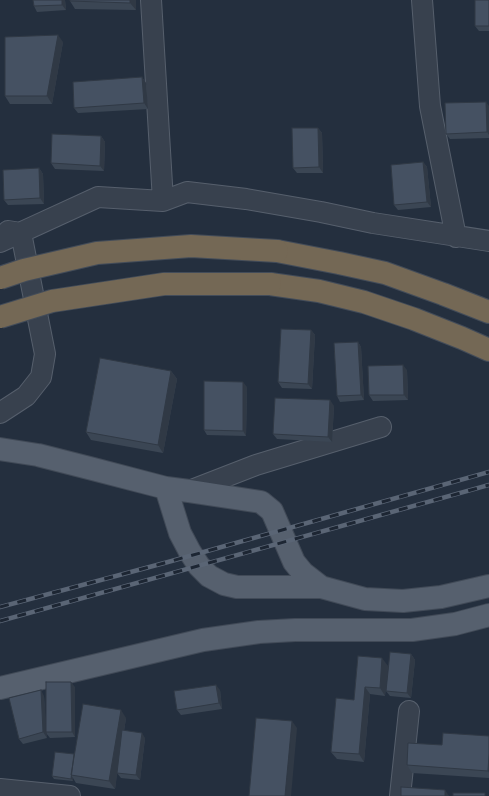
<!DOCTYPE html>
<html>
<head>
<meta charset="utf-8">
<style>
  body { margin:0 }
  canvas { display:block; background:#242f3e }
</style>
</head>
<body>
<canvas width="489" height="796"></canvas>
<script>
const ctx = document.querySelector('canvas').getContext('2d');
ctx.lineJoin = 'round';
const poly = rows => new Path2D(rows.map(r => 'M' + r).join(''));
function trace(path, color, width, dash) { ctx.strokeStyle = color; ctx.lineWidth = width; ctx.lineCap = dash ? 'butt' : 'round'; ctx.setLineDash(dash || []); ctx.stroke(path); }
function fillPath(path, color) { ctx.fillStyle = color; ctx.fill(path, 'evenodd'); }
const minor = poly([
  [151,0,163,201],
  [422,0,430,106,456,237],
  [0,242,98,197,163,201,187,192,246,199,321,212,373,223,489,241],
  [0,413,26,396,41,377,45,354,21,233,8,231],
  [189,491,256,465,381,427],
  [0,789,70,796],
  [400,796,409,711]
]);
const major = poly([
  [0,449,38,455,93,469,166,488,189,491,261,502,272,511,294,562,303,573,321,587],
  [166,488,180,533,190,552,199,566,209,576,224,584,237,587,321,587,365,599,403,601,441,597,489,586],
  [0,688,203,640,259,632,295,630,412,630,455,624,489,615]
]);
const highway = poly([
  [277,251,339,263,385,273,443,294,489,312],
  [270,284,319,291,364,302,414,319,462,338,489,350]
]);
trace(minor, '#565f6c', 22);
trace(major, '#414a57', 24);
trace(highway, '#434c59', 24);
trace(minor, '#38414e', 20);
trace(major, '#56606e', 22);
trace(highway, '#746855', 22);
const rail = poly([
  [0,607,168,562,489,472],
  [0,621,489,485]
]);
trace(rail, '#5a6575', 4.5);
trace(rail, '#1d2633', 3, [9]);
const highwayBridge = poly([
  [0,278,24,270,97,253,191,246,277,251],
  [0,317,52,301,164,284,270,284]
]);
trace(highwayBridge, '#434c59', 24, []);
trace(highwayBridge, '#746855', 22);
fillPath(poly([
  [65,0,66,10,37,12,34,6],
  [136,0,136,10,75,9,70,1],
  [489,0,489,31,479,31,475,26],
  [63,42,52,104,10,104,5,96],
  [142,77,146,83,148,109,78,113,74,108],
  [489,106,489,138,450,139,446,134],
  [318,128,322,133,323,173,297,173,293,168],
  [101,136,105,142,104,171,55,169,51,163],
  [423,162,427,167,431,207,398,210,394,205],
  [39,168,43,174,44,204,8,205,4,200],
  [311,330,315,335,312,389,282,388,278,382],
  [358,342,361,347,364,400,340,402,337,396],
  [407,370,408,400,373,401,369,395],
  [171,371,177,379,163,453,91,440,86,432],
  [247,387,246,436,207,435,204,430],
  [334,406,332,442,277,439,273,434],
  [411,654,415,660,411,698,390,696,386,691],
  [358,656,388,666,385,696,370,694,364,762,337,759,331,752,354,700],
  [75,687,75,737,50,738,46,733,47,738,23,744,19,739,44,696,46,728],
  [220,690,222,709,181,715,177,710],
  [126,718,124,731,145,738,140,780,121,778,117,773,115,789,76,783,73,778,73,781,54,779,52,776,74,754],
  [489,736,489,778,412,773,407,765,442,745]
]), '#3b4654');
fillPath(poly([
  [62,0,65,0,66,10,62,5],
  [130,0,136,0,136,10,130,3],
  [58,35,63,42,52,104,47,96],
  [142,77,146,83,148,109,144,103],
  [486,102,489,106,489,135,487,132],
  [318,128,322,133,323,173,319,167],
  [101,136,105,142,104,171,100,166],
  [423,162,427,167,431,207,427,202],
  [39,168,43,174,44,204,40,198],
  [311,330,315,335,312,389,308,384],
  [358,342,361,347,364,400,361,395],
  [403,365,407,370,408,400,404,395],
  [171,371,177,379,163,453,158,445],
  [243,382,247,387,246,436,243,431],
  [330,400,334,406,332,442,328,437],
  [411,654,415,660,411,698,407,693],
  [382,658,388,666,385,696,380,688],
  [71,682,75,687,75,737,72,732],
  [216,685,220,690,222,709,219,703],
  [365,687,370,694,364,762,359,754],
  [41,690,44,696,47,738,43,732],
  [121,710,126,718,115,789,109,781],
  [292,721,297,728,291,796,285,796],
  [142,733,145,738,140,780,136,775],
  [489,754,489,773,488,771],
  [71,775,73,778,73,781,71,779],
  [445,790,449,796,445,796]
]), '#303945');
const building = poly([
  [33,0,62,0,62,5,34,6,33,0],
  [70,0,130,0,130,3,70,1,70,0],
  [475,0,489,0,489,26,475,26,475,0],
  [58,35,47,96,5,96,5,37,58,35],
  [142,77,144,103,74,108,73,82,142,77],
  [486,102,487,132,446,134,445,103,486,102],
  [292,128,318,128,319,167,293,168,292,128],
  [52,134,101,136,100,166,51,163,52,134],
  [423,162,427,202,394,205,391,165,423,162],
  [39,168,40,198,4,200,3,170,39,168],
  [281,329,311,330,308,384,278,382,281,329],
  [358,342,361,395,337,396,334,343,358,342],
  [100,358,171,371,158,445,86,432,100,358],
  [403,365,404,395,369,395,368,366,403,365],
  [204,381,243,382,243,431,204,430,204,381],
  [275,398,330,400,328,437,273,434,275,398],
  [390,652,411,654,407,693,386,691,390,652],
  [358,656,382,658,380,688,365,687,359,754,331,752,336,698,354,700,358,656],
  [46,682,71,682,72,732,46,732,46,682],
  [216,685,219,703,177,710,174,691,216,685],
  [41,690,43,732,19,739,9,698,41,690],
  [83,704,121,710,109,781,71,775,83,704],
  [256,718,292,721,285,796,249,796,256,718],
  [122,730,142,733,136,775,117,773,122,730],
  [443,733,489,736,489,754,488,771,407,765,408,743,442,745,443,733],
  [55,752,74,754,71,779,52,776,55,752],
  [401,787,445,790,445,796,401,796,401,787],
  [453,793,485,793,485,796,453,796,453,793]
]);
fillPath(building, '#455162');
trace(building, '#303945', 1);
</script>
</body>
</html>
